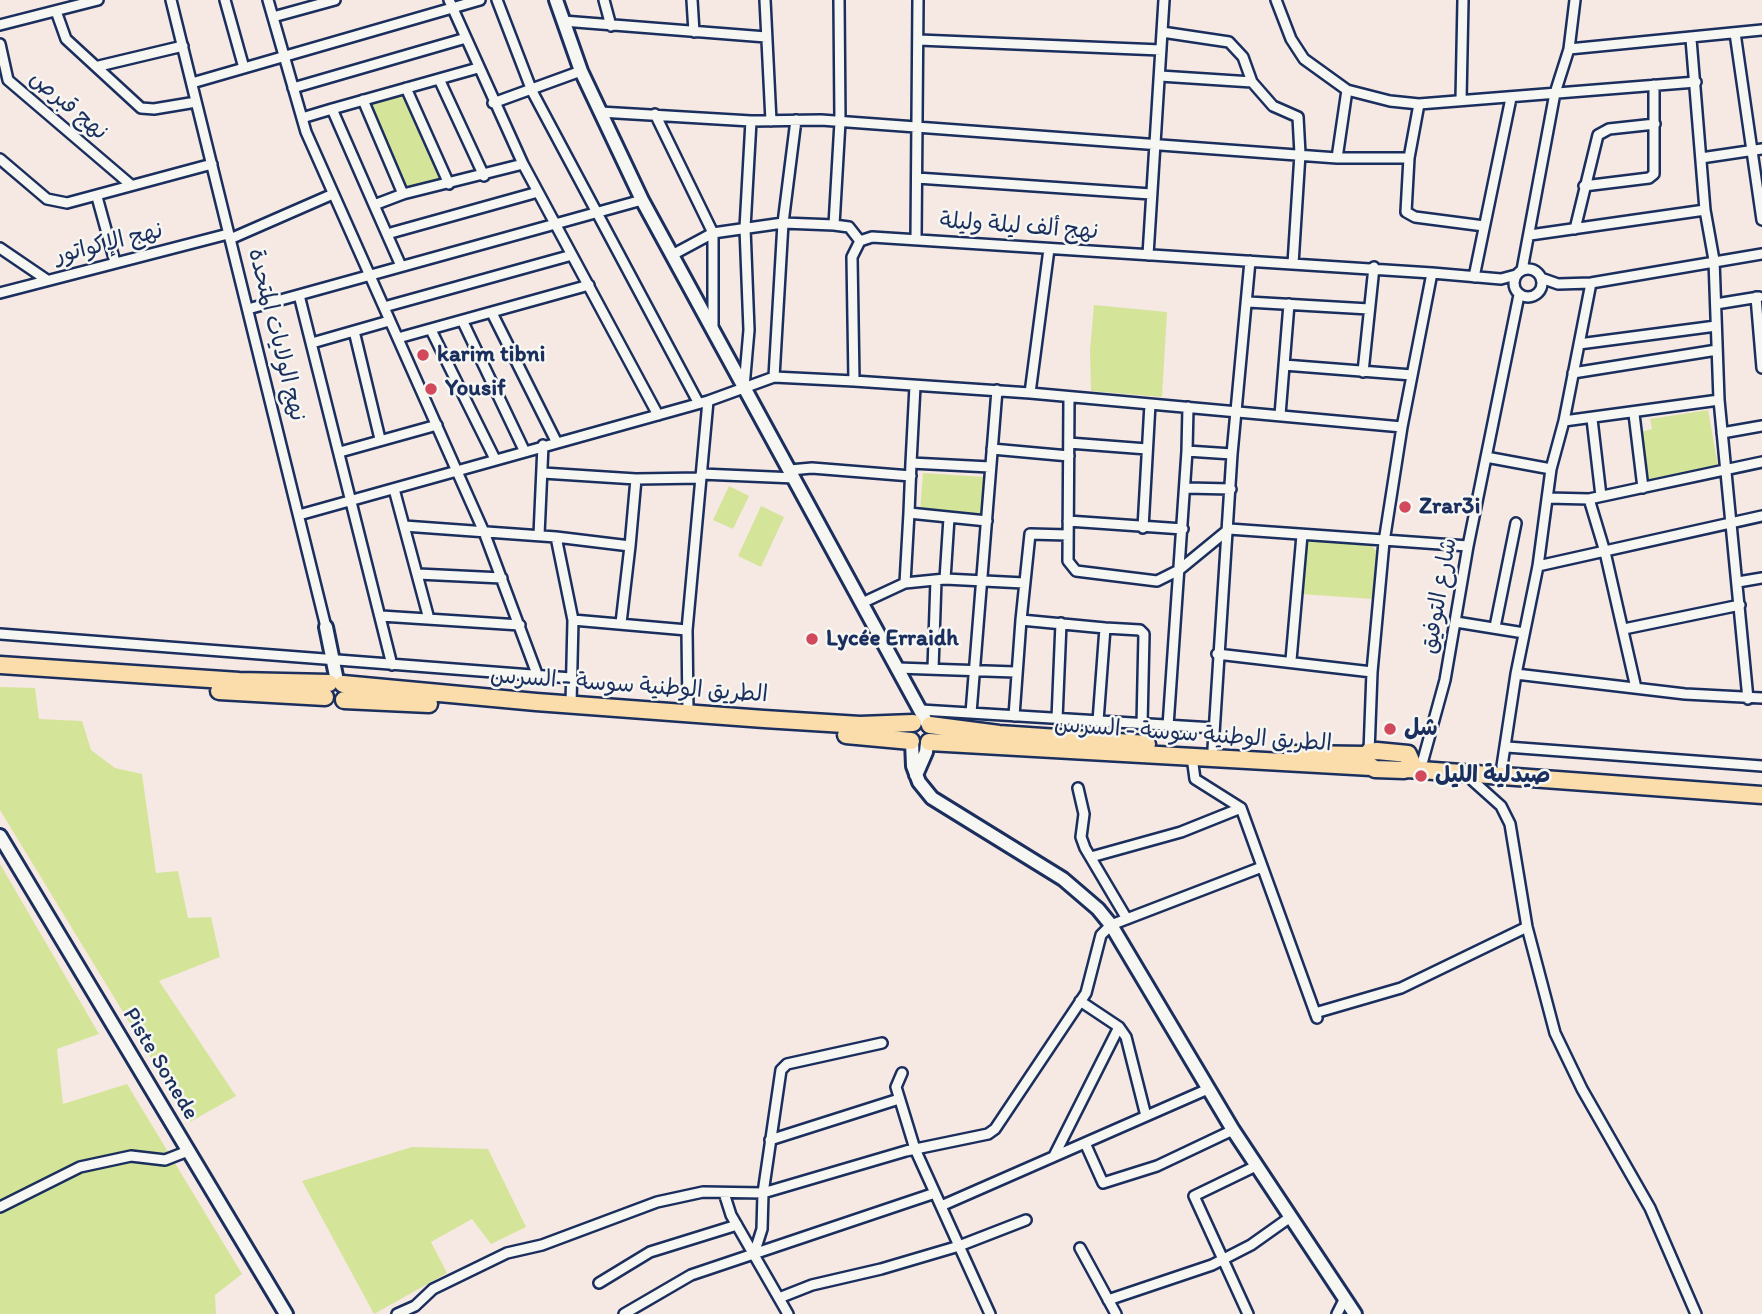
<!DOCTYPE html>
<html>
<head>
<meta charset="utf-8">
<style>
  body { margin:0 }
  canvas { display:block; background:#f6e8e3 }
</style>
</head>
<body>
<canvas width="1762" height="1314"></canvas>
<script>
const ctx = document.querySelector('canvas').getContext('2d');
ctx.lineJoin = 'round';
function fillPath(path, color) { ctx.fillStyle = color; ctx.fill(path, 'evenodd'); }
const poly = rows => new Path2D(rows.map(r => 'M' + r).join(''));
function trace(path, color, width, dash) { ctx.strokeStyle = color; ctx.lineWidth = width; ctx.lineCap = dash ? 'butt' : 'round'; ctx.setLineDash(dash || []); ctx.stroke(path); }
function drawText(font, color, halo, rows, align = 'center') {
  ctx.font = font + ' Itim,"Playpen Sans Arabic",sans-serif'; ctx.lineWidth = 5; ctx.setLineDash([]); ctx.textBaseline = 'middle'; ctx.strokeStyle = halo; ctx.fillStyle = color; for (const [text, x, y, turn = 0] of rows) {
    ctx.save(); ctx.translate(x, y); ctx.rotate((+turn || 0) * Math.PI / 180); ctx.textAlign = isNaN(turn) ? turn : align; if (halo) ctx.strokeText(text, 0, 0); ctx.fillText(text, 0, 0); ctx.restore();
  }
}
fillPath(poly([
  [403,93,443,177,441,182,408,189,370,106,372,102],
  [1094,305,1167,312,1162,397,1091,391,1090,350],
  [1708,410,1718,466,1649,479,1641,432,1652,429,1650,419],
  [923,473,985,477,983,516,920,512],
  [729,486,749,496,733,529,713,520],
  [761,506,784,517,761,567,738,556],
  [1305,539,1372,546,1379,554,1373,599,1301,594],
  [0,687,35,688,39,719,82,721,91,750,115,768,142,774,156,873,178,871,188,918,211,917,220,957,159,981,236,1096,190,1122,0,810],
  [0,864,99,1034,57,1049,63,1104,127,1084,242,1274,215,1295,216,1314,0,1314],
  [412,1147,488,1149,526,1227,491,1244,472,1219,431,1242,447,1273,374,1314,302,1181]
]), '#d4e599');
const minor = poly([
  [171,0,326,627],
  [225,0,244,68],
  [268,0,306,132,484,532,537,674],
  [449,0,523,164,658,415],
  [497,0,532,91,698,402],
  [604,0,611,26],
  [692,0,694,32],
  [765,0,771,121],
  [1276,0,1291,39,1304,59,1347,90,1390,101,1419,104,1696,82],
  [56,11,66,39,141,108,154,109,196,102],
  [273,17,335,0],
  [563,21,766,37],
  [0,25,98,0],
  [1162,32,1229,42,1243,57,1252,82],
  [1735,33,1762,220],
  [1691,39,1705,210,1714,260,1719,400,1748,699],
  [919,40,1161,50],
  [0,44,8,80,131,185],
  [1569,49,1762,30],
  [99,66,183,46],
  [478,68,332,109,374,205,403,194,523,164],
  [1160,76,1252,82,1273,106,1298,117,1300,154,1293,264],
  [439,79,484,176],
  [192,83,480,0],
  [293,88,466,38],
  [406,88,449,184],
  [363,100,403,194],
  [1461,100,1463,0],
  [493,103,581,71],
  [1419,104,1409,158,1406,212,1415,217,1484,226],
  [600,112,751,121,821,120,1337,158,1409,158],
  [655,114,713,233,674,254],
  [302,118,332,109],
  [1337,158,1347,90],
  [1701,158,1762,149],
  [0,159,47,199,67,203,212,164],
  [917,178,1151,194],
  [1584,186,1649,178,1654,174,1654,85],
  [97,197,115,262],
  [374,205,401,266],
  [834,225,840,122,839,0],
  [1575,229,1598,135,1609,129,1655,124],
  [387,234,538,192],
  [1530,235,1705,210],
  [230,239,333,194],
  [916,239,918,0],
  [0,248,47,280],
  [1148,255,1164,0],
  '1514 283a14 14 0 1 1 28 0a14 14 0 1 1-28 0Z',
  [1522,270,1555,93,1569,49,1575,0],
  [1474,277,1511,98],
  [1541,278,1558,284,1591,283,1762,254],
  [0,293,228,234],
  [299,295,392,665],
  [1756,297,1762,368],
  [1248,302,1369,309],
  [1716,304,1759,297],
  [384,307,572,255],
  [248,309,642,200],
  [492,313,556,441],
  [463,322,524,450],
  [713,325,713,233,783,223,834,225,849,227,860,241],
  [431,330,495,459],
  [354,331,380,439],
  [398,338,589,285],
  [312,343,389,321],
  [1579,344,1716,326],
  [1284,365,1412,375],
  [1363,372,1374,267],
  [1573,373,1717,350],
  [774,377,783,223,796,120],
  [854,381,1030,393,1402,427],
  [744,387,749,330,745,228,751,121],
  [1030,393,1049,249],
  [1069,397,1068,561,1076,571,1157,581,1179,570,1229,529,1468,546],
  [1634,414,1643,488],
  [1280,415,1289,304],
  [1592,419,1601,496],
  [1564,421,1719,400],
  [1722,433,1762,426],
  [1069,443,1147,449],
  [992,449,1069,456],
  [1187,451,1188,407],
  [340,452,437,425],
  [1486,457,1551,469],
  [911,463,915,386],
  [790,470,812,468,911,476],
  [543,473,636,479],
  [701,474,795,478],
  [1186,488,1231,489],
  [394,489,429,619],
  [1547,498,1589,499,1762,462],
  [1589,499,1605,552,1636,688],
  [299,515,708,401,774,377,854,381,852,257,860,241,872,237,1432,273],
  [987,521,909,513,911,463,990,467],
  [1068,521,1183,529],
  [404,526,556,537,573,620,571,704],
  [1143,528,1150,404],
  [539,535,543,445],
  [556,537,630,546,636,479,701,478],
  [1538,566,1762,516],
  [418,574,502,578],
  [945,579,949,518],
  [1738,582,1762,578],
  [905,583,909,513],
  [862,603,905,583,945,579,1024,583],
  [381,616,520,625],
  [573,620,687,630],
  [1021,620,1030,534,1068,535],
  [1456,622,1524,633],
  [621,623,630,546],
  [1495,627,1516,523],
  [1105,628,1140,630,1144,634,1142,725],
  [1624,629,1740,605],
  [0,634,571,678],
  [1217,654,1372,672],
  [1291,660,1302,535],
  [897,668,1015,672],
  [933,669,936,580],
  [1516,674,1685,694,1762,698],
  [921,710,1214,728],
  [688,712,687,630,708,401],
  [971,713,997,390],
  [1014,716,1021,620,1105,628,1098,721],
  [1057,719,1061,623],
  [1168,726,1187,451,1232,454],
  [1507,747,1762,766],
  [1213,749,1232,454,1250,261],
  [1369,752,1372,672,1384,542,1402,427,1432,273,1501,279,1516,275],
  [1192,757,1195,779,1241,808,1317,1018],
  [1423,760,1445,680,1468,546,1519,295],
  [1502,766,1516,674,1538,566,1551,469,1564,421,1591,283],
  [1471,774,1472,780,1501,806,1510,824,1527,927,1555,1033,1582,1089,1650,1208,1696,1314],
  [1078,788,1084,814,1081,837,1085,848,1127,919],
  [1091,857,1181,832,1241,808],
  [1080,1001,1119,1027,1126,1037,1146,1116],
  [1315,1013,1401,988,1527,927],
  [902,1073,896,1087,915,1149,990,1314],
  [770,1140,899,1099],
  [1085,1143,1103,1183,1157,1166,1233,1130],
  [1054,1156,1119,1027],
  [724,1193,731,1215,788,1314],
  [941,1206,1208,1089],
  [0,1207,80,1167,131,1156,165,1160,188,1151],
  [1080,1248,1116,1314],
  [754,1254,762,1229,763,1193,781,1070,787,1064,882,1043],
  [599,1283,650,1252,737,1225],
  [779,1298,812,1285,881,1269,959,1246,1026,1220],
  [1108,1300,1212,1265,1251,1245,1289,1218],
  [397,1314,415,1306,433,1289,507,1253,542,1245,657,1202,703,1192,763,1193,906,1151,988,1134,995,1129,1086,993,1101,935,1111,925,1262,867],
  [624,1314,691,1275,935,1193],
  [1248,1314,1194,1196,1256,1166],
  [1337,1314,1345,1298]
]);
const tertiary = poly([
  [556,0,581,71,642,200,927,723],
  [326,627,337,681],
  [912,742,913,766,919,782,932,798,1063,879,1098,909,1111,925,1233,1130,1355,1314],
  [916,775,926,752,927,743],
  [0,836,286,1314]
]);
const trunk = poly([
  [0,665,239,681,329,683],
  [343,684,536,702,764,719,860,725,913,723],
  [219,691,325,697],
  [344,700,429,704],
  [930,725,999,734,1147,744],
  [846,735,911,741],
  [929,742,1371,767],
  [1377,751,1408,754,1412,763,1404,770,1375,769,1368,765,1366,758,1369,752,1377,751],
  [1292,754,1366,755],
  [1407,769,1762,795]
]);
trace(minor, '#1b2f5e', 14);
trace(tertiary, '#1b2f5e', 18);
trace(trunk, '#1b2f5e', 21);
trace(minor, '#f6f6f2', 9);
trace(tertiary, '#f6f6f2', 12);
trace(trunk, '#faddab', 16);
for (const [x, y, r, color] of [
  [423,355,7,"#d1495b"],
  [431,389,7,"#d1495b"],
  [1405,507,7,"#d1495b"],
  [812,639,7,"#d1495b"],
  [1390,729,7,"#d1495b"],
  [1421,776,7,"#d1495b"]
]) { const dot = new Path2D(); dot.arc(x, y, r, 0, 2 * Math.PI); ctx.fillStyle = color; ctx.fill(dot); trace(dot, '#f6f6f2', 2.5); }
drawText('23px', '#1b2f5e', '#f6f6f2', [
  ["نهج قبرص",68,106,40],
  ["نهج ألف ليلة وليلة",1019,227,4],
  ["نهج الإكواتور",109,244,-14],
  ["نهج الولايات المتحدة",276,335,76],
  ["شارع التوفيق",1440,596,-80],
  ["الطريق الوطنية سوسة - السرس",629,686,4],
  ["الطريق الوطنية سوسة - السرس",1193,735,4],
  ["Piste Sonede",160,1064,59]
]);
drawText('bold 23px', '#1b2f5e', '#f6f6f2', [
  ["karim tibni",437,355],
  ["Yousif",445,389],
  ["Zrar3i",1419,507],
  ["Lycée Erraidh",826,639],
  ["شل",1404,729],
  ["صيدلية الليل",1435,776]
], 'left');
</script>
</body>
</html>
